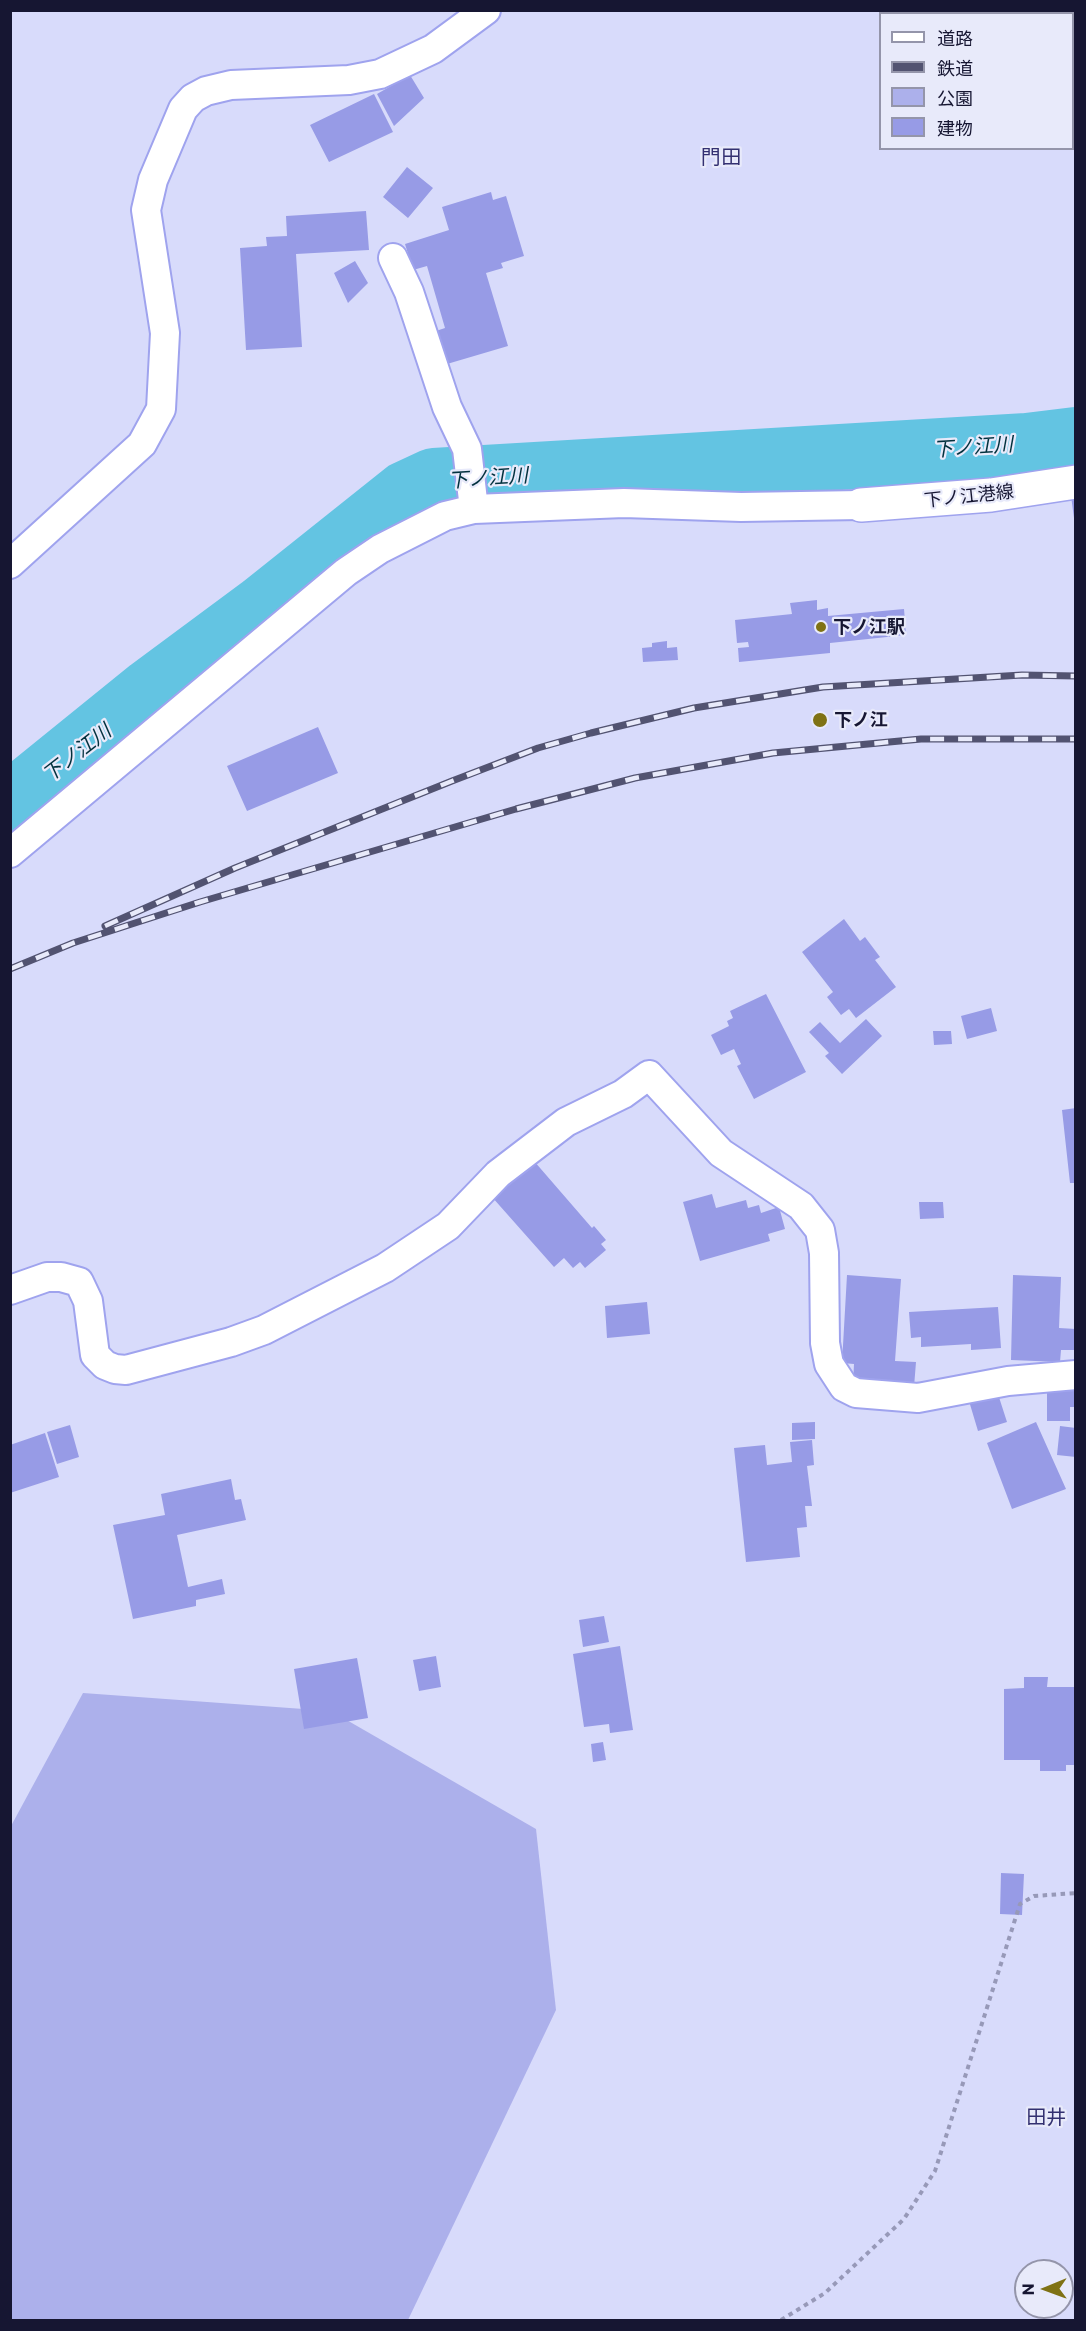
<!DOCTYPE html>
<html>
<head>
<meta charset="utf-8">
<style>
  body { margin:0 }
  #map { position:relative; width:1086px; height:2331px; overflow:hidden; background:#d8dbfb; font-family:Commissioner,"Noto Sans JP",sans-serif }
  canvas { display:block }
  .frame { position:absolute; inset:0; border:12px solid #161632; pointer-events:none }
  .legend { position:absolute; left:879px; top:12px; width:195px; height:138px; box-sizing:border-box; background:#e8eafa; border:2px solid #9495aa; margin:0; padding:8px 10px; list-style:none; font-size:18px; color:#161632 }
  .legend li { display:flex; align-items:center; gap:12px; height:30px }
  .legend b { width:30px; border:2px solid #9495aa }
  .north { position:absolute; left:1014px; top:2259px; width:60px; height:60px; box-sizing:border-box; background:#e8eafa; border:2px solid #9495aa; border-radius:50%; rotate:269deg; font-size:16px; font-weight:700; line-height:24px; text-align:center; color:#161632 }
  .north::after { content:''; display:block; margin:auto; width:21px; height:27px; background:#7f7214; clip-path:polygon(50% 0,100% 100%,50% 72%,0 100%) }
</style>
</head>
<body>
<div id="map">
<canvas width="1086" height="2331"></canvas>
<div class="frame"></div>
<ul class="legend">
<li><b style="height:8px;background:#fff"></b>道路</li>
<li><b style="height:8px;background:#525371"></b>鉄道</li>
<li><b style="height:16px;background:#acb0eb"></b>公園</li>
<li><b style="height:16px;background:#979be6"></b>建物</li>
</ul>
<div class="north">N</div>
</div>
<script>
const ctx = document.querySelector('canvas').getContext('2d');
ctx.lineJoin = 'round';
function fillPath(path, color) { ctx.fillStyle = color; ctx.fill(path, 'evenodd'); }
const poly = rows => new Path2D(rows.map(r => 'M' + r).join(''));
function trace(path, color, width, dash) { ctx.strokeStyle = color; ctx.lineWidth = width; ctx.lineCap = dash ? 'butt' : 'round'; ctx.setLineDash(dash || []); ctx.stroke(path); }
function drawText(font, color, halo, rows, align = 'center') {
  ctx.font = font + ' Commissioner,"Noto Sans JP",sans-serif'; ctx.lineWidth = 4.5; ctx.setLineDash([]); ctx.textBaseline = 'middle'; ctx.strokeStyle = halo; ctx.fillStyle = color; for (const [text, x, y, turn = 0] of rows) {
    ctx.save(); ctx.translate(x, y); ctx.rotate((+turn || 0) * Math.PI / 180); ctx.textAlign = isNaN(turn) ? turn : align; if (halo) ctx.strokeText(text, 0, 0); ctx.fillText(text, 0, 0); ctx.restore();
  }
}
fillPath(poly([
  [83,1693,331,1711,536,1829,556,2010,408,2320,11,2320,11,1826]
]), '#acb0eb');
trace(poly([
  [10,805,151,691,263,608,406,494,434,481,1027,446,1076,440]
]), '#63c4e2', 66);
fillPath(poly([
  [410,75,424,98,394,126,377,94],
  [374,94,393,132,329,162,310,125],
  [407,167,433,188,408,218,383,197],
  [491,192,493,200,506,196,524,256,501,263,503,268,486,273,508,346,447,364,436,331,445,328,427,266,413,270,405,244,449,230,442,207],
  [366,211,369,250,296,254,302,347,246,350,240,248,267,246,266,237,287,236,286,216],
  [355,261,368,283,348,303,334,273],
  [1076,495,1076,518,1074,518,1071,496],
  [817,600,817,610,828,608,828,616,904,609,906,635,830,643,830,653,739,662,738,648,749,647,748,642,737,643,735,620,792,614,790,603],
  [667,641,667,648,677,647,678,660,643,662,642,648,652,647,652,643],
  [318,727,338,773,247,811,227,766],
  [844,919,860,941,865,937,880,957,875,960,896,987,856,1018,849,1009,841,1015,827,997,833,992,802,952],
  [766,994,806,1072,754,1099,737,1066,741,1064,734,1049,721,1055,711,1035,729,1026,727,1021,733,1018,730,1011],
  [991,1008,997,1031,967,1039,961,1016],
  [866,1019,882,1036,842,1074,825,1056,829,1053,809,1032,820,1022,840,1043],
  [933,1031,951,1031,952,1044,934,1045],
  [1076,1108,1076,1183,1070,1183,1062,1110],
  [534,1161,592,1228,594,1226,606,1240,601,1244,606,1250,585,1268,580,1262,573,1268,564,1258,554,1267,492,1197],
  [712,1194,716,1208,746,1200,748,1208,759,1205,761,1213,779,1207,785,1229,768,1234,770,1241,700,1261,683,1202],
  [919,1202,943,1202,944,1218,920,1219],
  [847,1275,901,1279,895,1361,916,1362,914,1387,853,1384,854,1364,842,1363],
  [1013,1275,1061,1277,1059,1328,1076,1329,1076,1350,1061,1350,1060,1362,1011,1360],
  [647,1302,650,1334,607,1338,605,1306],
  [998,1307,1001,1348,971,1350,971,1344,921,1347,921,1337,911,1338,909,1312],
  [1047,1389,1076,1389,1076,1407,1070,1407,1070,1421,1047,1421],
  [997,1391,1007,1422,978,1431,969,1401],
  [815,1422,815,1439,792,1440,792,1423],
  [1036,1422,1066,1489,1012,1509,987,1443],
  [70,1425,79,1457,57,1464,47,1432],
  [1060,1426,1076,1428,1076,1457,1057,1455],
  [45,1433,59,1477,10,1493,10,1445],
  [812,1440,814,1465,807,1466,812,1506,805,1506,807,1527,797,1528,800,1557,746,1562,734,1448,765,1445,767,1465,792,1462,790,1442],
  [231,1479,235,1500,241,1499,246,1520,177,1535,188,1587,222,1579,225,1594,196,1600,196,1606,133,1619,113,1525,165,1515,161,1494],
  [604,1616,609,1642,583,1647,579,1620],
  [620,1646,633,1730,610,1733,609,1724,584,1727,573,1654],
  [436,1656,441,1687,419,1691,413,1660],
  [357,1658,368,1718,304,1729,294,1669],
  [1024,1677,1048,1677,1047,1687,1075,1687,1074,1765,1066,1765,1066,1771,1040,1771,1040,1760,1004,1760,1004,1689,1024,1688],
  [603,1742,606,1760,593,1762,591,1744],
  [1001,1873,1024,1874,1022,1915,1000,1914]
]), '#979be6');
const street = poly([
  [393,258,409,292,447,407,467,449,474,509],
  [10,564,142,444,161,409,165,333,146,210,153,180,183,109,193,98,206,91,231,85,349,80,380,74,433,49,486,10],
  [10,853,346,572,380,549,445,516,474,509,624,503,741,507,861,505],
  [10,1290,47,1277,61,1277,79,1282,88,1301,95,1355,105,1365,115,1369,126,1370,231,1342,264,1330,385,1268,448,1226,498,1174,566,1122,623,1094,649,1075,721,1153,801,1206,820,1230,824,1253,825,1343,829,1364,844,1387,856,1393,918,1398,1008,1381,1076,1375]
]);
const secondary = poly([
  [861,505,991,495,1076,482]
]);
trace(street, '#9fa3ee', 32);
trace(secondary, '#9fa3ee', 36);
trace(poly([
  [781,2320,825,2293,904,2219,935,2171,1020,1904,1034,1896,1076,1893]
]), '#9799b8', 4, [4.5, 4.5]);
trace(street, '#fff', 28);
trace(secondary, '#fff', 33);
const rail = poly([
  [105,926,235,868,452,781,538,748,591,733,694,708,823,687,1022,675,1076,676],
  [10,969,73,943,200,902,516,809,635,778,773,753,921,739,1076,739]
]);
trace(rail, '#525371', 7);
trace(rail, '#e8eafa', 4.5, [14]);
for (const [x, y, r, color] of [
  [821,627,6,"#7f7214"],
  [820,720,8,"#7f7214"]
]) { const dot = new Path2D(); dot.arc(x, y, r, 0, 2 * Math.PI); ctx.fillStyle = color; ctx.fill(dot); trace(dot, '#e8eafa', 2); }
drawText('18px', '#161632', '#e8eafa', [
  ["下ノ江港線",969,496,-6]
]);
drawText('bold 18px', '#161632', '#e8eafa', [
  ["下ノ江駅",833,627],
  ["下ノ江",834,720]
], 'left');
drawText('20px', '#333071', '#e8eafa', [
  ["門田",721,157],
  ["田井",1046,2117]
]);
drawText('italic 20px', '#02313e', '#e8eafa', [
  ["下ノ江川",973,447,-4],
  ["下ノ江川",488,478,-4],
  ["下ノ江川",77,753,-38]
]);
</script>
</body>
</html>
